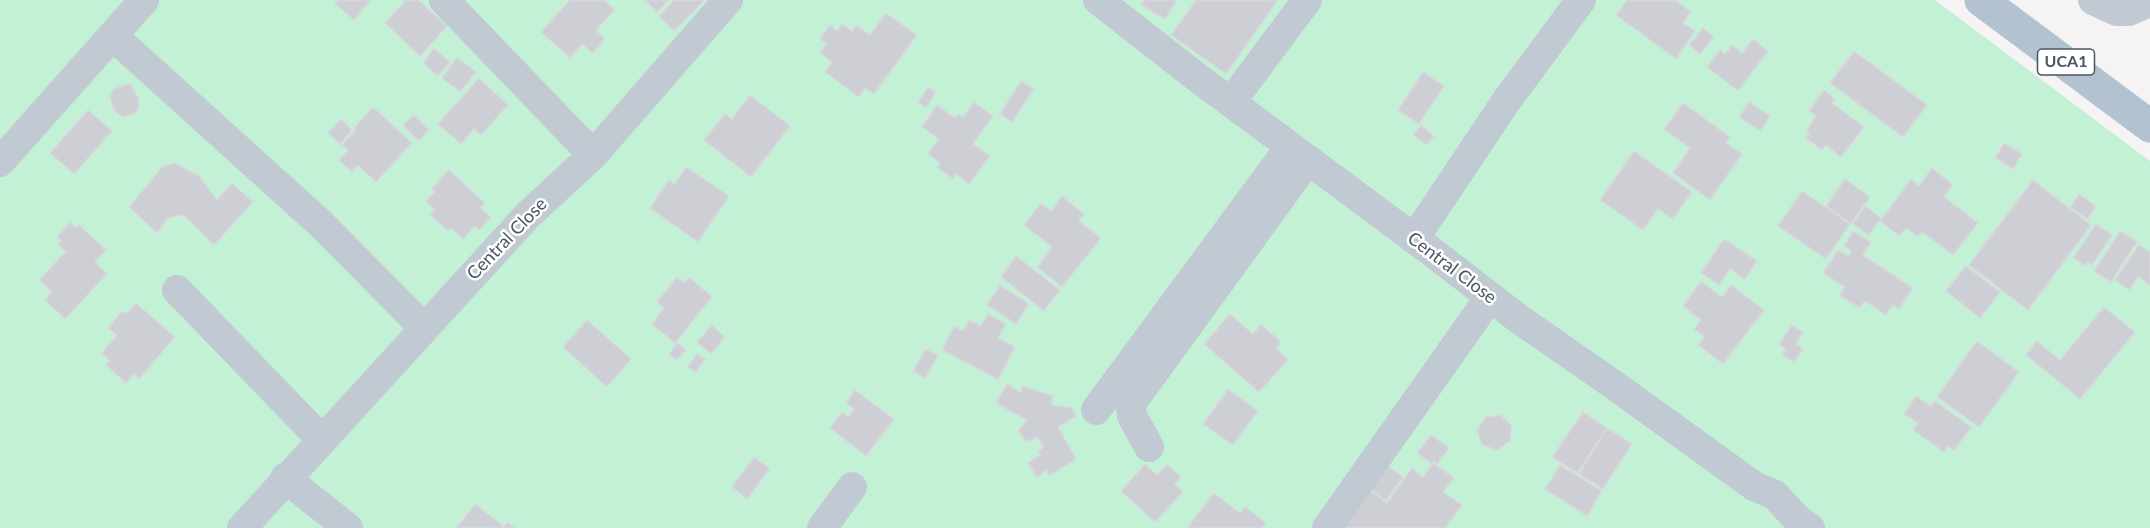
<!DOCTYPE html>
<html>
<head>
<meta charset="utf-8">
<style>
  body { margin:0 }
  canvas { display:block; background:#f5f3f3 }
</style>
</head>
<body>
<canvas width="2150" height="528"></canvas>
<script>
const ctx = document.querySelector('canvas').getContext('2d');
ctx.lineJoin = 'round';
function fillPath(path, color) { ctx.fillStyle = color; ctx.fill(path, 'evenodd'); }
const poly = rows => new Path2D(rows.map(r => 'M' + r).join(''));
function trace(path, color, width, dash) { ctx.strokeStyle = color; ctx.lineWidth = width; ctx.lineCap = dash ? 'butt' : 'round'; ctx.setLineDash(dash || []); ctx.stroke(path); }
function drawText(font, color, halo, rows, align = 'center') {
  ctx.font = font + ' Lato,sans-serif'; ctx.lineWidth = 5; ctx.setLineDash([]); ctx.textBaseline = 'middle'; ctx.strokeStyle = halo; ctx.fillStyle = color; for (const [text, x, y, turn = 0] of rows) {
    ctx.save(); ctx.translate(x, y); ctx.rotate((+turn || 0) * Math.PI / 180); ctx.textAlign = isNaN(turn) ? turn : align; if (halo) ctx.strokeText(text, 0, 0); ctx.fillText(text, 0, 0); ctx.restore();
  }
}
fillPath(poly([
  [0,0,1935,0,2150,161,2150,528,0,528]
]), '#c3f1d5');
const building = poly([
  [337,0,371,0,354,20,334,3,337,0],
  [406,0,418,0,447,26,420,56,385,23,406,0],
  [570,0,604,0,615,10,596,30,605,39,592,53,582,44,570,58,541,32,570,0],
  [645,0,669,0,657,12,645,0],
  [674,0,705,0,674,31,659,16,674,0],
  [1144,0,1177,0,1165,19,1141,5,1144,0],
  [1196,0,1278,0,1226,74,1171,35,1196,0],
  [1627,0,1675,0,1691,12,1683,23,1695,31,1676,59,1616,15,1627,0],
  [886,13,917,35,874,94,865,88,859,97,825,72,832,62,820,53,827,44,820,39,830,25,837,31,842,24,852,31,857,25,870,35,886,13],
  [1703,28,1714,37,1700,54,1689,45,1703,28],
  [1753,39,1768,51,1738,91,1707,67,1720,50,1725,54,1732,45,1742,53,1753,39],
  [434,48,450,62,438,76,423,63,434,48],
  [1854,51,1927,105,1903,137,1830,83,1854,51],
  [457,57,476,72,460,92,442,78,457,57],
  [1423,72,1444,86,1419,124,1398,110,1423,72],
  [479,78,508,105,481,135,474,129,461,144,438,124,479,78],
  [1021,81,1034,89,1012,122,1000,114,1021,81],
  [130,84,138,97,139,105,137,112,124,117,118,114,113,108,110,96,113,90,118,87,130,84],
  [928,87,936,92,926,108,918,102,928,87],
  [1824,90,1835,99,1832,103,1864,127,1841,157,1826,145,1822,150,1806,138,1810,133,1806,131,1816,116,1809,111,1824,90],
  [750,95,790,126,751,177,704,140,725,114,732,119,750,95],
  [974,102,993,116,973,144,990,156,969,184,956,174,953,179,937,167,940,163,928,154,939,139,922,127,937,105,955,118,958,114,963,117,974,102],
  [1749,102,1770,116,1761,131,1739,117,1749,102],
  [1683,103,1730,137,1726,143,1742,154,1710,200,1673,173,1690,148,1664,129,1683,103],
  [373,107,412,143,376,182,358,165,352,172,339,160,348,150,342,145,356,130,354,128,373,107],
  [88,110,112,131,74,174,50,153,88,110],
  [414,115,429,130,419,141,403,125,414,115],
  [341,119,352,130,340,144,328,133,341,119],
  [1421,125,1434,136,1427,145,1413,135,1421,125],
  [2004,143,2022,154,2013,169,1995,158,2004,143],
  [1634,151,1692,192,1673,219,1658,209,1643,230,1600,200,1634,151],
  [175,163,200,177,217,200,232,183,253,202,214,245,184,215,168,218,157,233,129,207,163,166,175,163],
  [686,167,729,196,698,242,650,208,669,180,675,184,686,167],
  [1932,168,1953,185,1944,197,1978,223,1953,255,1922,232,1918,237,1906,228,1899,236,1880,221,1911,179,1919,186,1932,168],
  [449,170,485,203,480,208,491,217,479,230,475,226,463,239,451,228,448,231,430,215,435,210,426,201,435,192,431,189,449,170],
  [1845,179,1870,197,1851,224,1826,206,1845,179],
  [2033,180,2091,225,2028,310,1969,265,2033,180],
  [1802,191,1850,224,1826,259,1778,226,1802,191],
  [2079,194,2096,206,2087,219,2070,207,2079,194],
  [1062,196,1084,214,1079,221,1101,238,1062,287,1037,267,1052,247,1024,225,1041,203,1051,211,1062,196],
  [1865,206,1881,218,1869,235,1853,224,1865,206],
  [70,222,76,228,79,225,106,250,95,262,107,274,65,319,45,300,52,292,39,280,66,251,58,245,61,241,57,237,70,222],
  [2096,224,2112,235,2092,265,2088,262,2086,266,2073,258,2096,224],
  [1853,231,1871,242,1863,255,1913,288,1899,309,1893,305,1886,315,1865,301,1859,308,1839,295,1845,287,1823,273,1838,250,1848,256,1851,251,1844,246,1853,231],
  [2120,231,2137,242,2111,282,2094,271,2120,231],
  [1724,239,1757,261,1745,279,1730,269,1719,285,1701,273,1724,239],
  [2139,245,2150,252,2150,285,2138,277,2129,290,2115,280,2139,245],
  [1016,256,1060,290,1044,311,1001,277,1016,256],
  [1966,266,2000,292,1980,318,1946,291,1966,266],
  [677,277,684,283,689,277,712,297,675,343,652,324,664,308,657,302,677,277],
  [1701,281,1722,297,1731,285,1764,310,1723,364,1698,345,1704,337,1694,329,1701,320,1683,306,1701,281],
  [1000,285,1029,304,1016,324,987,305,1000,285],
  [136,303,175,337,139,379,134,374,126,383,106,365,110,361,102,353,117,335,108,328,122,311,126,314,136,303],
  [2104,307,2135,332,2080,399,2026,355,2037,341,2060,360,2104,307],
  [988,314,1006,324,998,338,1015,347,998,379,942,350,954,326,963,331,969,320,981,326,988,314],
  [1230,314,1253,334,1261,324,1281,342,1276,348,1288,360,1259,392,1204,344,1230,314],
  [587,320,631,359,607,387,563,347,587,320],
  [712,325,725,337,711,354,697,342,712,325],
  [1792,325,1803,332,1796,344,1803,349,1794,362,1782,355,1786,349,1779,344,1792,325],
  [1977,341,2019,372,1979,427,1937,397,1977,341],
  [677,343,686,350,677,360,669,354,677,343],
  [926,349,938,356,925,378,913,371,926,349],
  [697,354,705,359,696,372,688,367,697,354],
  [1007,384,1020,392,1023,386,1053,396,1052,405,1072,408,1076,416,1058,427,1076,459,1049,476,1046,470,1037,477,1028,463,1040,455,1038,451,1044,447,1037,437,1026,442,1018,431,1027,420,996,403,1007,384],
  [1228,389,1258,411,1233,445,1203,424,1228,389],
  [855,390,894,419,866,456,830,428,842,412,848,417,854,409,846,403,855,390],
  [1916,396,1931,406,1935,401,1971,427,1954,451,1948,446,1944,452,1913,430,1918,423,1904,414,1916,396],
  [1583,412,1607,428,1577,473,1552,457,1583,412],
  [1501,415,1512,426,1510,441,1497,450,1482,445,1477,430,1486,417,1501,415],
  [1607,428,1632,444,1603,489,1579,474,1607,428],
  [1431,435,1449,448,1437,464,1434,461,1432,464,1417,453,1431,435],
  [754,457,770,469,747,499,732,487,754,457],
  [1384,463,1403,477,1386,501,1367,487,1384,463],
  [1433,463,1454,478,1443,492,1462,505,1445,528,1347,528,1340,522,1365,487,1387,503,1412,468,1423,477,1433,463],
  [1145,464,1157,475,1167,464,1181,477,1175,484,1183,492,1155,522,1121,491,1145,464],
  [1560,465,1602,491,1587,516,1545,489,1560,465],
  [1214,493,1240,513,1245,507,1266,523,1262,528,1187,528,1214,493],
  [475,504,504,527,507,522,515,528,456,528,475,504]
]);
fillPath(building, '#cdcfd5');
trace(building, '#d7d9de', 1.5);
trace(poly([
  [444,0,593,155],
  [1098,0,1194,75,1432,252,1519,319,1614,385,1754,486,1775,495,1797,519,1810,528],
  [2093,0,2117,11,2129,11,2150,2],
  [113,36,321,224,424,328],
  [1231,102,1307,0],
  [0,162,144,0],
  [1414,239,1507,100,1581,0],
  [177,290,322,440],
  [1096,410,1290,147],
  [1149,447,1132,416,1131,408,1133,401,1308,160],
  [285,478,348,528],
  [242,528,528,215,593,155,728,0],
  [822,528,852,487],
  [1327,528,1490,297]
]), '#c1cad2', 30);
trace(poly([
  [1981,0,2150,126]
]), '#b3c2d1', 33);
for (const [x, y, w] of [
  [2066,62,57]
]) { const box = new Path2D(); box.roundRect(x - w / 2, y - 13, w, 26, 4.5); ctx.fillStyle = '#fff'; ctx.fill(box); trace(box, '#4a5661', 1.5); }
drawText('bold 16px', '#4a5661', null, [
  ["UCA1",2066,62]
]);
drawText('18px', '#4a5661', '#fff', [
  ["Central Close",507,239,-46],
  ["Central Close",1452,268,37]
]);
</script>
</body>
</html>
